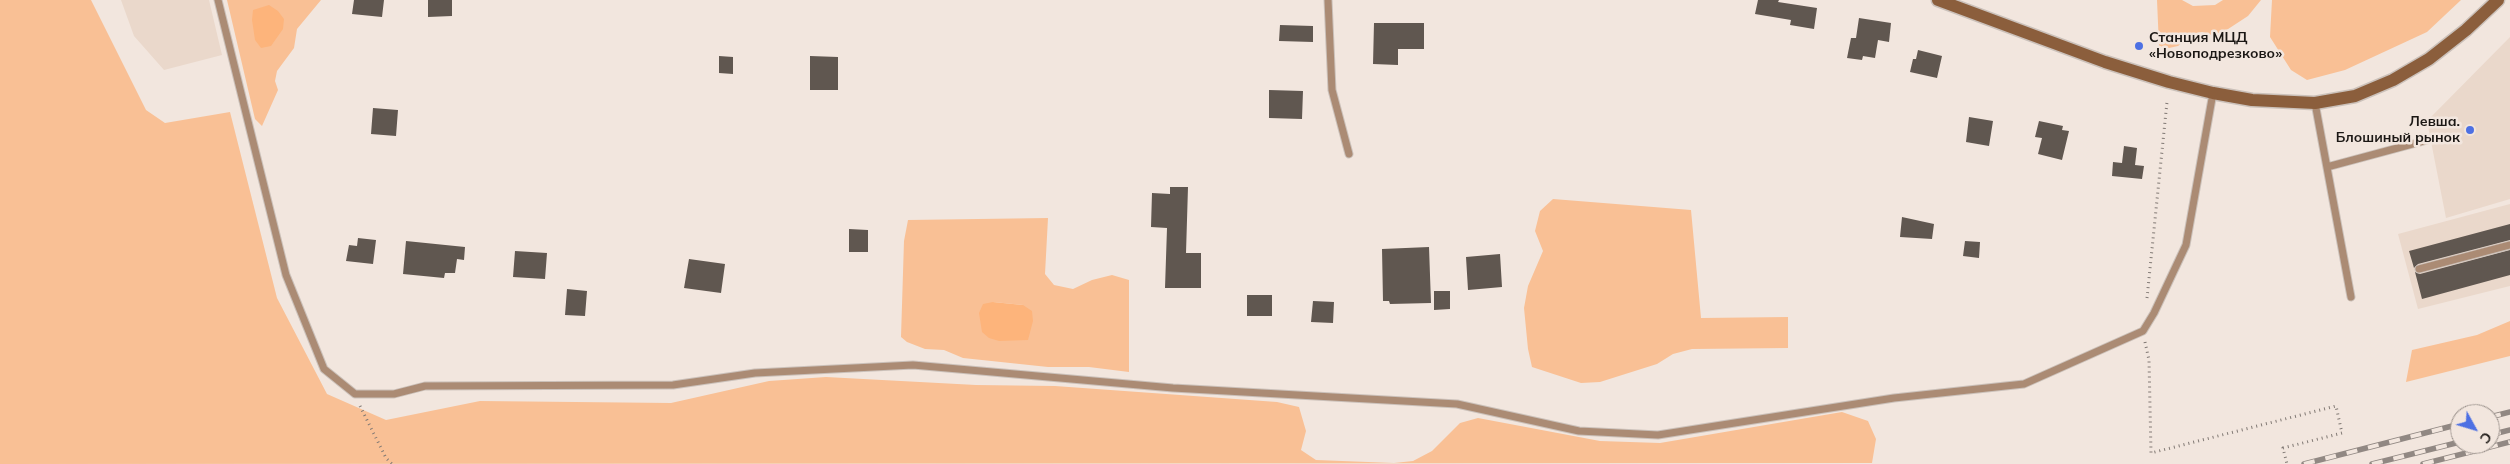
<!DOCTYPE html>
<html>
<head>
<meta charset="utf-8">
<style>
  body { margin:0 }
  #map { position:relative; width:2510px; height:464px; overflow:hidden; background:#f2e6de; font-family:Mulish,sans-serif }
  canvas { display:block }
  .north { position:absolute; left:2450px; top:404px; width:50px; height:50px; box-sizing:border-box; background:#f2e6de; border:1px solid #9c938d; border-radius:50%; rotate:129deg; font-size:14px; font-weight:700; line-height:20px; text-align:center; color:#1b1714 }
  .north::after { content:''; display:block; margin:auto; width:18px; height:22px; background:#4d70e3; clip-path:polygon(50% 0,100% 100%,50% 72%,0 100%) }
</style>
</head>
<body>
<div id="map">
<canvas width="2510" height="464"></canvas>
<div class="north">С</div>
</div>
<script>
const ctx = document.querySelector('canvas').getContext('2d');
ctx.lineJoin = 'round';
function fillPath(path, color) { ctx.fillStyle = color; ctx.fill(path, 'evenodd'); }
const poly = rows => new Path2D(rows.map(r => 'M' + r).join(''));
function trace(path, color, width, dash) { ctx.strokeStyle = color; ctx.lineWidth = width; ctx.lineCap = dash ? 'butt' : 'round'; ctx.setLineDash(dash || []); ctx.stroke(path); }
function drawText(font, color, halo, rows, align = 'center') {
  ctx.font = font + ' Mulish,sans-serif'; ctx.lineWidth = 5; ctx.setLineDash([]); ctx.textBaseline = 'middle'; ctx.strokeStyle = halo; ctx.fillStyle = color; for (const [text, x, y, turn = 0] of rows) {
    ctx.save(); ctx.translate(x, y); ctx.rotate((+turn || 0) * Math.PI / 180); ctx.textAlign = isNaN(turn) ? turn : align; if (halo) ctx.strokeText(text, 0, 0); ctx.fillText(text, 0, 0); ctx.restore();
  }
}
fillPath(poly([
  [121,0,209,0,222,55,164,70,134,36],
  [2510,37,2510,199,2446,218,2427,121],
  [2510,204,2510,286,2418,309,2398,234]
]), '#ead8cb');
fillPath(poly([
  [0,0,91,0,146,110,165,123,230,112,277,298,327,394,386,420,480,401,671,403,769,381,826,377,976,385,1055,386,1277,402,1299,407,1306,431,1301,450,1316,460,1394,463,1413,461,1432,451,1460,423,1478,418,1600,441,1660,443,1842,412,1868,421,1876,439,1872,463,0,464],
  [227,0,321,0,297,29,294,48,277,71,275,81,278,90,262,126,255,119],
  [2157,0,2182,0,2193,6,2215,5,2223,0,2261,0,2248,16,2222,33,2212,35,2202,32,2193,34,2178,46,2169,48,2159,46],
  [2272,0,2461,0,2427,32,2345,70,2307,80,2291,70,2270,37],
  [1553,199,1691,210,1701,318,1788,317,1788,348,1692,349,1673,354,1657,364,1600,382,1581,383,1532,367,1528,349,1524,308,1528,286,1543,251,1535,231,1540,211],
  [1048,218,1045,274,1054,285,1073,289,1092,280,1112,275,1129,280,1129,372,1089,367,1048,367,963,358,944,350,925,349,907,342,901,337,904,241,908,220],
  [993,302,1023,305,999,341],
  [2510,321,2510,356,2406,382,2412,350,2477,335]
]), '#f9c095');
fillPath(poly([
  [269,5,278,11,284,19,283,29,271,46,261,48,255,40,252,20,253,10],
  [993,302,1023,305,1032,311,1033,321,1028,340,999,341,989,338,982,332,979,313,983,304]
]), '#fdb47b');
fillPath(poly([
  [354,0,384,0,382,17,352,14],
  [428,0,452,0,452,16,428,17],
  [1758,0,1779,0,1778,2,1817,8,1814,29,1790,25,1791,20,1755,14],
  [1859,18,1891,23,1889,42,1878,40,1875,58,1863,56,1862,60,1847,58,1851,38,1856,38],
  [1374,23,1424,23,1424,49,1398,49,1398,65,1373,64],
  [1280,25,1313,26,1313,42,1279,41],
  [1918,50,1942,56,1937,78,1910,72,1913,59,1916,59],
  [719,56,733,57,733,74,719,73],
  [810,56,838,57,838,90,810,90],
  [1269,90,1303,91,1302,119,1269,118],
  [373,108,398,110,396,136,371,134],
  [1969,117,1993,121,1989,146,1966,142],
  [2039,121,2063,126,2062,130,2069,131,2062,160,2038,154,2042,138,2035,137],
  [2124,146,2137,148,2135,165,2144,166,2142,179,2112,176,2113,162,2122,163],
  [1170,187,1188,187,1186,253,1201,253,1201,288,1165,288,1167,228,1151,227,1152,193,1170,194],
  [1902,217,1934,224,1932,239,1900,237],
  [2510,224,2510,240,2418,264,2414,268,2409,251],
  [849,229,868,230,868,252,849,252],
  [358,238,376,240,373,264,346,261,349,245,357,246],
  [406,241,465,247,464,260,457,259,455,273,445,273,444,278,403,274],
  [1965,241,1980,242,1979,258,1963,256],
  [1429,247,1431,303,1390,304,1389,301,1383,301,1382,249],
  [2510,250,2510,275,2422,299,2415,272,2420,274],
  [515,251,547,253,545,279,513,277],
  [1500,254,1502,287,1468,290,1466,257],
  [689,259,725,264,721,293,684,288],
  [567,289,587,291,585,316,565,315],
  [1434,291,1450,291,1450,309,1434,310],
  [1247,295,1272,295,1272,316,1247,316],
  [1313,301,1334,302,1333,323,1311,322]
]), '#605750');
const lane = poly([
  [218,0,286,275,324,369,355,394,394,394,425,386,673,385,755,373,913,365,1173,388,1457,404,1579,431,1658,435,1894,398,2024,384,2143,331,2154,313,2186,245,2213,93],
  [1328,0,1332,90,1349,154],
  [2315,103,2351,297],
  [2327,167,2431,139],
  [2419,269,2510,245]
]);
const secondary = poly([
  [1938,0,2105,62,2169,82,2213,93,2252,100,2315,103,2355,96,2393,80,2429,59,2466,30,2498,0]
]);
trace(lane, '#cbc1ba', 9);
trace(secondary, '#cbc1ba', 15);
trace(poly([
  [2147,298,2167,102],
  [2145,342,2149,360,2151,453,2336,406,2342,433,2283,448,2287,464],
  [360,406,386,458,392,464]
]), '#817974', 3, [1, 4]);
trace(lane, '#ab8b74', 7);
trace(secondary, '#8b5e3c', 12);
const rail = poly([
  [2490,417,2510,412],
  [2490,435,2510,430],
  [2304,464,2460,424],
  [2372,464,2460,442],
  [2423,464,2510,442]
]);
trace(rail, '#918883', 5.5);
trace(rail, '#f2e6de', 4, [11]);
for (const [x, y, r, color] of [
  [2139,46,5,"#4d70e3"],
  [2470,130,5,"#4d70e3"]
]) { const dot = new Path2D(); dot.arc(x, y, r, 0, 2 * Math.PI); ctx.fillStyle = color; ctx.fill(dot); trace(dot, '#f2e6de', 2); }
drawText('bold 14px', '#1b1714', '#f2e6de', [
  ["Станция МЦД",2149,38],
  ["«Новоподрезково»",2149,54],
  ["Левша.",2460,122,"right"],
  ["Блошиный рынок",2460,138,"right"]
], 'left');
</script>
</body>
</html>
